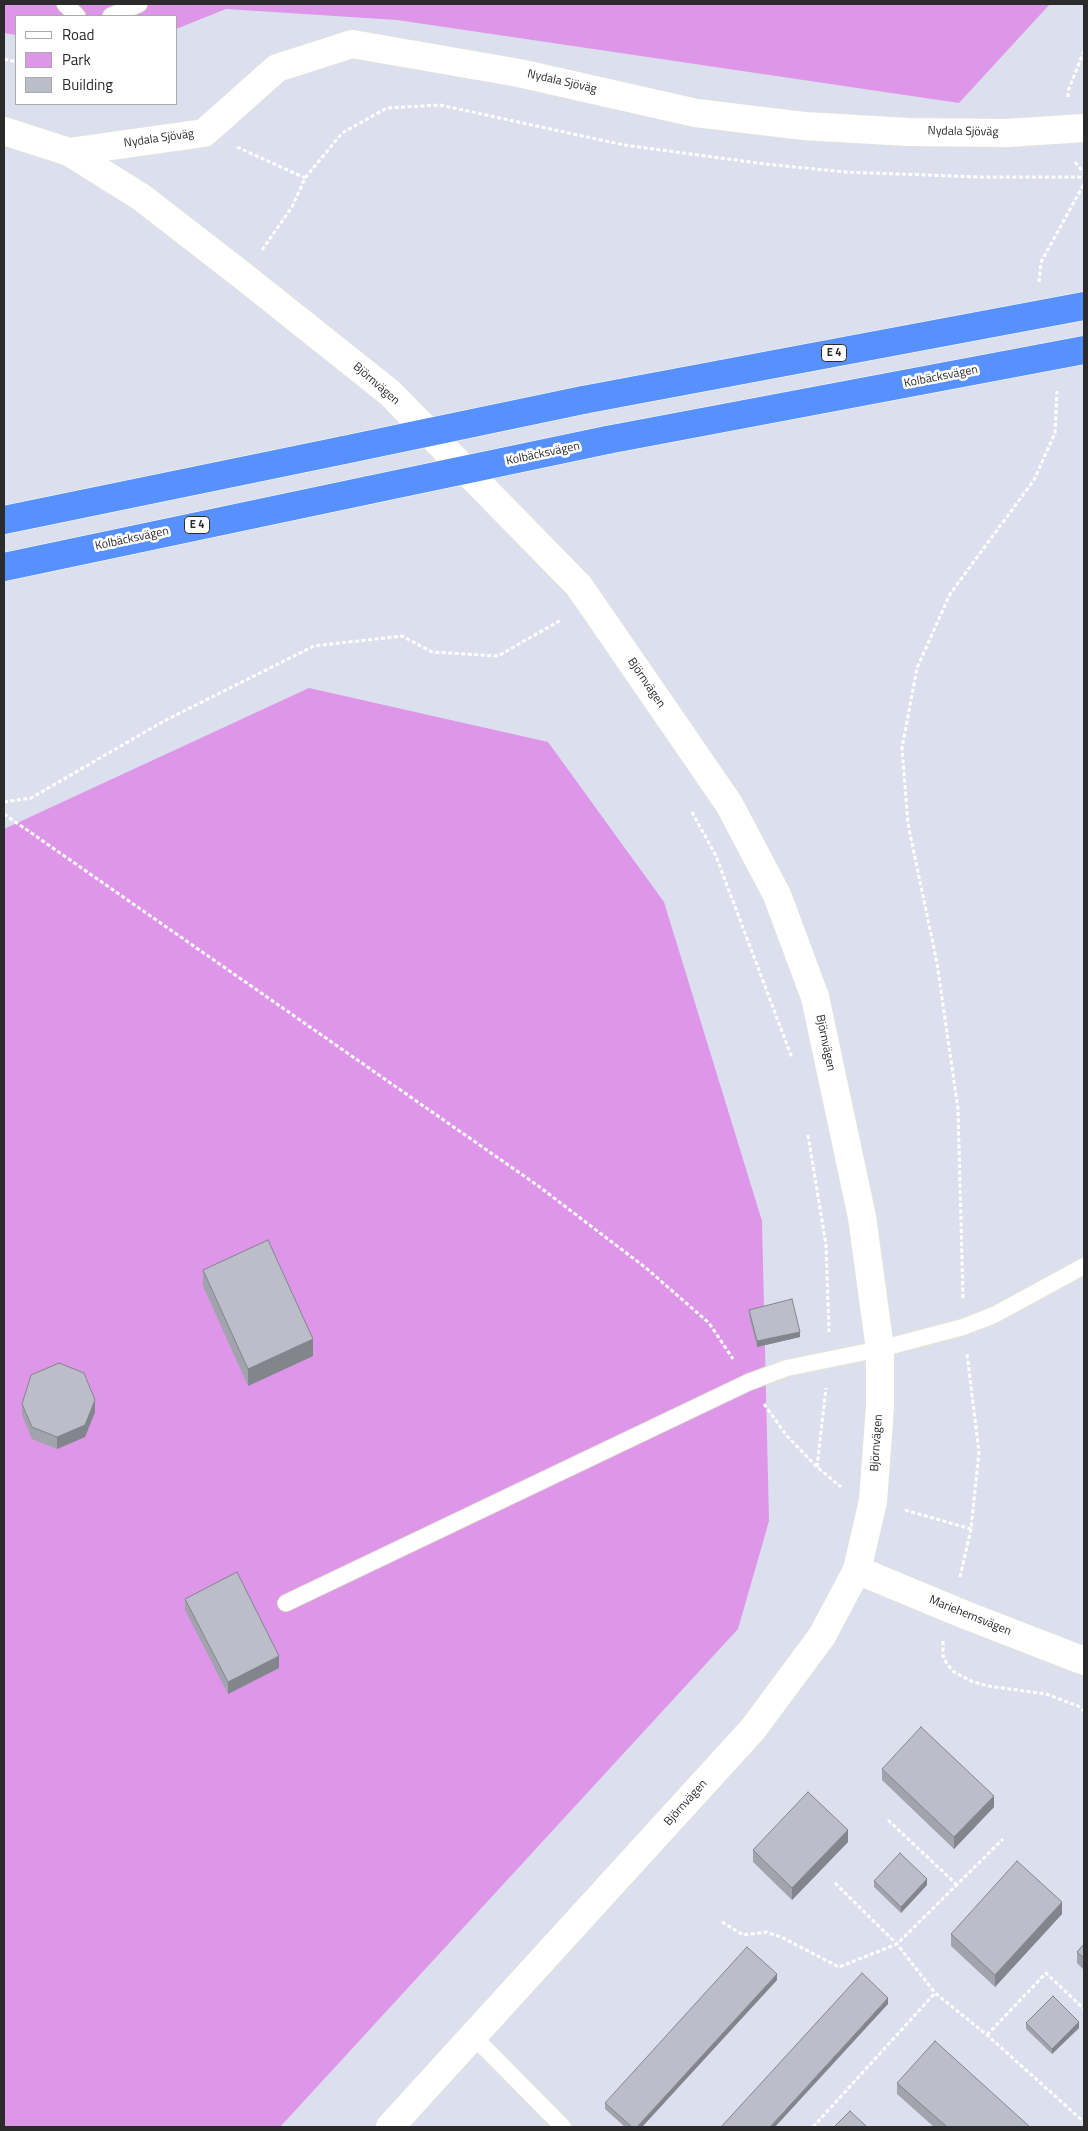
<!DOCTYPE html>
<html>
<head>
<meta charset="utf-8">
<style>
  body { margin:0 }
  #map { position:relative; width:1088px; height:2131px; overflow:hidden; background:#dce0ee; font-family:"Titillium Web",sans-serif }
  canvas { display:block }
  .frame { position:absolute; inset:0; border:5px solid #2b2b2b; pointer-events:none }
  .legend { position:absolute; left:15px; top:15px; width:162px; height:90px; box-sizing:border-box; background:#fff; border:1px solid #aaa; margin:0; padding:6px 9px; list-style:none; font-size:15px; color:#2b2b2b }
  .legend li { display:flex; align-items:center; gap:10px; height:25px }
  .legend b { width:25px; border:1px solid #aaa }
</style>
</head>
<body>
<div id="map">
<canvas width="1088" height="2131"></canvas>
<div class="frame"></div>
<ul class="legend">
<li><b style="height:6px;background:#fff"></b>Road</li>
<li><b style="height:14px;background:#de96e8"></b>Park</li>
<li><b style="height:14px;background:#bbbec9"></b>Building</li>
</ul>
</div>
<script>
const ctx = document.querySelector('canvas').getContext('2d');
ctx.lineJoin = 'round';
function fillPath(path, color) { ctx.fillStyle = color; ctx.fill(path, 'evenodd'); }
const poly = rows => new Path2D(rows.map(r => 'M' + r).join(''));
function trace(path, color, width, dash) { ctx.strokeStyle = color; ctx.lineWidth = width; ctx.lineCap = dash ? 'butt' : 'round'; ctx.setLineDash(dash || []); ctx.stroke(path); }
function drawText(font, color, halo, rows, align = 'center') {
  ctx.font = font + ' "Titillium Web",sans-serif'; ctx.lineWidth = 5; ctx.setLineDash([]); ctx.textBaseline = 'middle'; ctx.strokeStyle = halo; ctx.fillStyle = color; for (const [text, x, y, turn = 0] of rows) {
    ctx.save(); ctx.translate(x, y); ctx.rotate((+turn || 0) * Math.PI / 180); ctx.textAlign = isNaN(turn) ? turn : align; if (halo) ctx.strokeText(text, 0, 0); ctx.fillText(text, 0, 0); ctx.restore();
  }
}
fillPath(poly([
  [4,4,1050,4,959,103,397,20,226,9,176,29,176,16,16,16,16,35,4,33],
  [309,688,548,742,664,902,762,1221,769,1521,738,1629,280,2127,4,2127,4,829]
]), '#de96e8');
const lane = poly([
  [65,4,77,16],
  [111,16,139,4],
  [286,1603,749,1382,787,1368,880,1349,963,1327,994,1315,1084,1266],
  [474,2037,563,2127]
]);
const street = poly([
  [69,152,204,133,277,68,352,44,519,73,696,113,804,126,908,132,1007,133,1084,128],
  [857,1570,963,1614,1084,1661]
]);
const secondary = poly([
  [4,131,69,152,141,197,243,276,390,393,579,586,729,804,777,895,815,997,862,1217,880,1349,880,1407,873,1501,857,1570,822,1636,753,1729,390,2127]
]);
const highway = poly([
  [583,400,1084,306],
  [607,440,1084,350],
  [4,520,344,450],
  [4,567,369,490]
]);
trace(lane, '#e4e5d2', 18);
trace(street, '#e4e5d2', 29);
trace(secondary, '#e4e5d2', 29);
trace(highway, '#fff', 29);
trace(poly([
  [4,59,16,62],
  [1068,97,1068,91,1084,51],
  [237,147,305,178],
  [1075,162,1084,173],
  [262,250,292,207,305,178,342,133,387,108,440,105,624,145,765,164,845,172,979,177,1084,177],
  [1039,282,1041,262,1084,184],
  [4,802,31,798,164,721,314,646,402,636,432,652,498,656,561,620],
  [692,812,716,856,792,1058],
  [4,814,537,1185,646,1268,709,1323,733,1359],
  [808,1135,826,1245,829,1332],
  [963,1298,958,1109,937,963,908,824,902,748,917,668,950,594,1034,480,1055,433,1057,391],
  [764,1404,787,1436,817,1467,841,1487],
  [817,1467,826,1388],
  [905,1510,971,1529],
  [960,1577,971,1529,979,1452,967,1354],
  [943,1641,943,1656,947,1664,954,1672,971,1681,988,1686,1046,1694,1078,1706,1084,1711],
  [888,1820,957,1885],
  [835,1883,897,1944,935,1993],
  [722,1922,743,1935,766,1932,781,1937,839,1967,897,1944,1003,1839],
  [987,2035,1046,1973,1084,2009],
  [813,2127,935,1993,987,2035,1084,2122]
]), '#fff', 3, [4, 2.5]);
trace(lane, '#fff', 16);
trace(street, '#fff', 28);
trace(secondary, '#fff', 28);
trace(highway, '#5691ff', 28);
const highwayBridge = poly([
  [344,450,583,400],
  [369,490,607,440]
]);
trace(highwayBridge, '#fff', 29, []);
trace(highwayBridge, '#5691ff', 28);
fillPath(poly([
  [203,1270,313,1356,248,1386,203,1286],
  [749,1310,800,1337,757,1347,749,1316],
  [22,1404,95,1412,85,1437,57,1449,32,1439,22,1415],
  [185,1599,279,1668,228,1694,185,1610],
  [882,1769,994,1807,954,1849,882,1780],
  [848,1842,792,1900,753,1862,753,1850],
  [874,1881,927,1885,901,1913,874,1887],
  [1062,1914,995,1987,951,1946,951,1934],
  [1084,1944,1084,1970,1077,1963,1077,1952],
  [777,1980,642,2127,625,2127,605,2109,605,2103],
  [1026,2023,1079,2028,1052,2054,1026,2029],
  [897,2083,1030,2127,934,2127,897,2094]
]), '#a1a3ad');
fillPath(poly([
  [800,1332,800,1337,757,1347,757,1341],
  [313,1339,313,1356,248,1386,248,1369],
  [95,1400,95,1412,85,1437,57,1449,57,1437],
  [279,1656,279,1668,228,1694,228,1682],
  [994,1796,994,1807,954,1849,954,1837],
  [848,1830,848,1842,792,1900,792,1888],
  [927,1879,927,1885,901,1913,901,1907],
  [1062,1902,1062,1914,995,1987,995,1975],
  [777,1974,777,1980,642,2127,637,2127],
  [888,1998,888,2004,775,2127,770,2127],
  [1079,2022,1079,2028,1052,2054,1052,2049]
]), '#83858d');
const building = poly([
  [268,1240,313,1339,248,1369,203,1270,268,1240],
  [792,1299,800,1332,757,1341,749,1310,792,1299],
  [59,1363,84,1373,95,1400,85,1425,57,1437,32,1427,22,1404,31,1375,59,1363],
  [237,1572,279,1656,228,1682,185,1599,237,1572],
  [921,1727,994,1796,954,1837,882,1769,921,1727],
  [808,1792,848,1830,792,1888,753,1850,808,1792],
  [900,1853,927,1879,901,1907,874,1881,900,1853],
  [1017,1861,1062,1902,995,1975,951,1934,1017,1861],
  [1084,1944,1084,1958,1077,1952,1084,1944],
  [747,1947,777,1974,637,2127,632,2127,605,2103,747,1947],
  [862,1973,888,1998,770,2127,721,2127,862,1973],
  [1053,1996,1079,2022,1052,2049,1026,2023,1053,1996],
  [935,2041,1030,2127,947,2127,897,2083,935,2041],
  [850,2111,867,2127,834,2127,850,2111]
]);
fillPath(building, '#bbbec9');
trace(building, '#83858d', 1);
for (const [x, y, w] of [
  [834,353,25],
  [197,525,25]
]) { const box = new Path2D(); box.roundRect(x - w / 2, y - 8.5, w, 17, 4); ctx.fillStyle = '#fff'; ctx.fill(box); trace(box, '#2b2b2b', 1); }
drawText('bold 11px', '#2b2b2b', null, [
  ["E 4",834,353],
  ["E 4",197,525]
]);
drawText('12px', '#2b2b2b', '#fff', [
  ["Nydala Sjöväg",562,82,13],
  ["Nydala Sjöväg",963,132,1],
  ["Nydala Sjöväg",159,139,-8],
  ["Kolbäcksvägen",941,377,-11],
  ["Björnvägen",376,384,41],
  ["Kolbäcksvägen",543,454,-12],
  ["Kolbäcksvägen",132,539,-12],
  ["Björnvägen",646,683,56],
  ["Björnvägen",825,1043,78],
  ["Björnvägen",877,1443,-86],
  ["Mariehemsvägen",970,1616,22],
  ["Björnvägen",686,1803,-48]
]);
</script>
</body>
</html>
